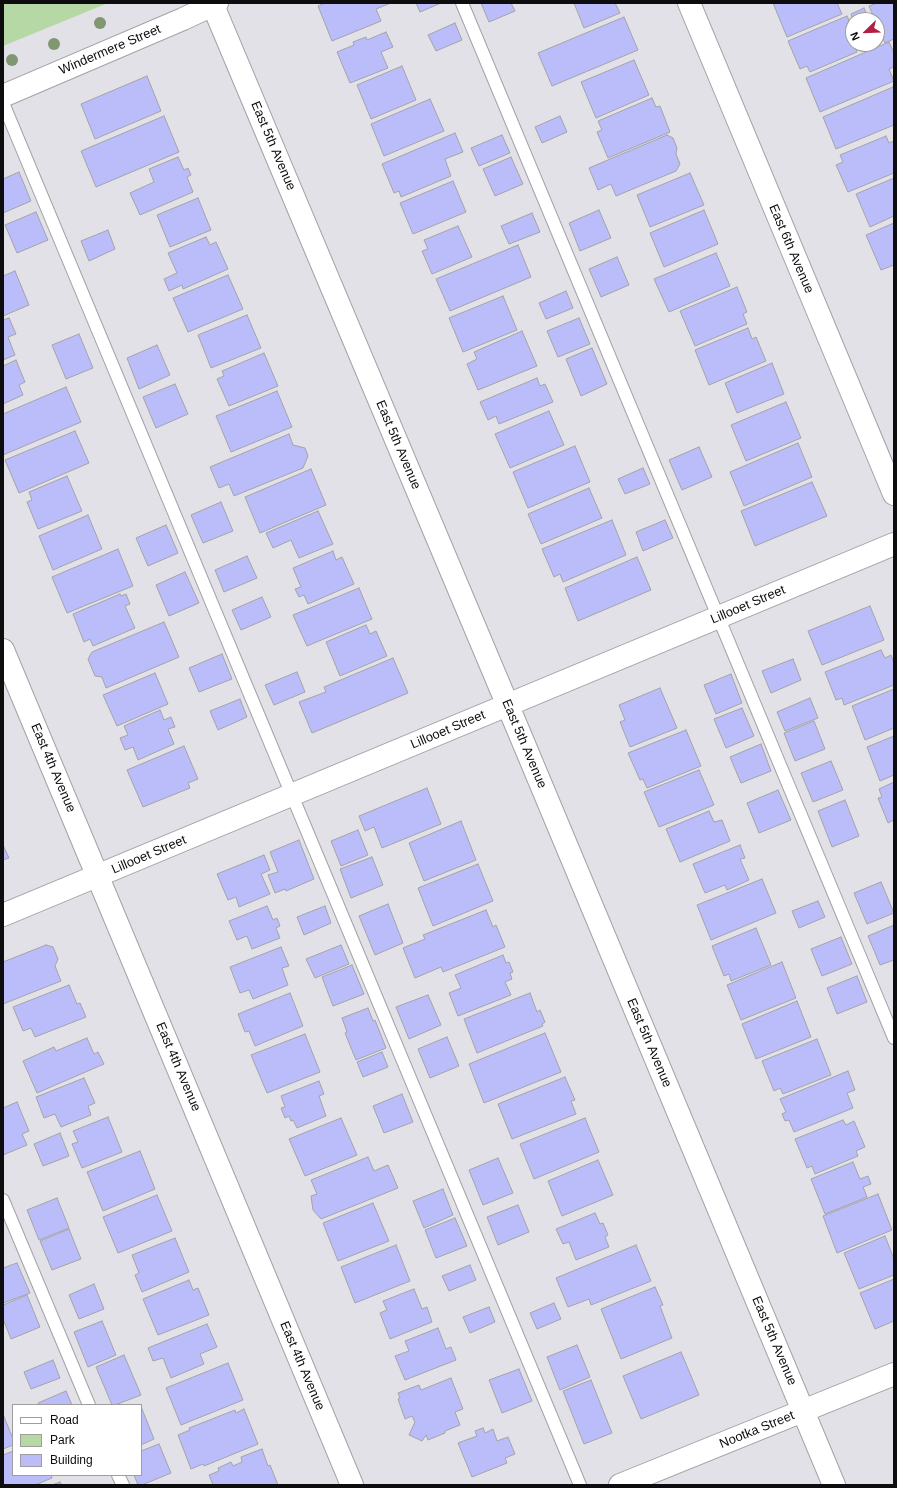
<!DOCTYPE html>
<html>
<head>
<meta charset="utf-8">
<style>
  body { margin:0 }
  #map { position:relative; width:897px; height:1488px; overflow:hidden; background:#e1e1e7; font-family:Helvetica,sans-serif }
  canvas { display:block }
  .frame { position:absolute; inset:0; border:4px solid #0d0d0f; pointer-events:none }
  .legend { position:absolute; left:12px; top:1404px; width:130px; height:72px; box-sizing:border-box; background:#fff; border:1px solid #9e9e9f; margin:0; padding:5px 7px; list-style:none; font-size:12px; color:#0d0d0f }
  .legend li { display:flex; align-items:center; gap:8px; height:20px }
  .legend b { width:20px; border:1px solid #9e9e9f }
  .north { position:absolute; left:845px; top:12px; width:40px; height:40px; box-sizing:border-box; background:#fff; border:1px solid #9e9e9f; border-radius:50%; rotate:247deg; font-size:11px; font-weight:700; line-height:16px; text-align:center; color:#0d0d0f }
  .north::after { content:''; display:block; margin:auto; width:14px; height:18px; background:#b21f45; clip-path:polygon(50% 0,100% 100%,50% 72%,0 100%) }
</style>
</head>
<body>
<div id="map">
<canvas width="897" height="1488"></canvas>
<div class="frame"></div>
<ul class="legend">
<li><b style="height:5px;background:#fff"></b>Road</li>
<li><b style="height:11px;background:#b6d8a5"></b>Park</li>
<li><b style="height:11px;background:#bbbcfa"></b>Building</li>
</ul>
<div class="north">N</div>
</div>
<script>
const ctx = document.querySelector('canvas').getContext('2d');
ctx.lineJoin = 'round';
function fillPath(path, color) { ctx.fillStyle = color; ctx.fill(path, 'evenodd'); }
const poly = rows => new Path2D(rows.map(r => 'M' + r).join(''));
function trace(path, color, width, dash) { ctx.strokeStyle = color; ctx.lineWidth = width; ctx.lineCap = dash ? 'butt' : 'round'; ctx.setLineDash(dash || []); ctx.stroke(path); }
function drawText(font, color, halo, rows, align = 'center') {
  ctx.font = font + ' Helvetica,sans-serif'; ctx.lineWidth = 4; ctx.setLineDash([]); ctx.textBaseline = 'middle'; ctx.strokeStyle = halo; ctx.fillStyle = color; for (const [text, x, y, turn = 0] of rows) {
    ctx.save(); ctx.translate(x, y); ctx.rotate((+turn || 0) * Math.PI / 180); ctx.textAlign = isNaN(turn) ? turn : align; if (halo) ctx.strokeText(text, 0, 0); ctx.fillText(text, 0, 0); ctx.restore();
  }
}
fillPath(poly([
  [3,3,108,3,3,46]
]), '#b6d8a5');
const building = poly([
  [325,3,391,3,376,9,381,21,332,41,318,6,325,3],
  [416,3,441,3,420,12,416,3],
  [481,3,511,3,515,11,489,22,481,3],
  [574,3,615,3,620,13,584,28,574,3],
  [773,3,837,3,842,14,787,37,773,3],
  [877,3,894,3,894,39,885,43,877,25,877,20,875,20,869,6,877,3],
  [864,8,869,20,853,20,851,14,864,8],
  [847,16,853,29,848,31,857,52,810,72,807,66,800,69,788,41,847,16],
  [624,17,638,50,552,86,538,53,624,17],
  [455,23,462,40,436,51,428,35,455,23],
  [386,32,393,47,381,52,388,68,350,83,337,52,354,45,353,42,366,37,367,40,386,32],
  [889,42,894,53,894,67,889,69,894,81,820,112,806,78,889,42],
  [634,60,649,95,596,118,581,82,634,60],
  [402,66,416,100,371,119,357,85,402,66],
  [147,76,161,111,95,139,81,104,147,76],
  [893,87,894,90,894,125,836,149,823,117,893,87],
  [652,98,656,107,660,106,670,132,608,158,597,132,602,130,598,121,652,98],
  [430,99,444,131,384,156,371,124,430,99],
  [164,116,179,152,96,187,81,151,164,116],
  [560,116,567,132,542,143,535,127,560,116],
  [455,133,463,152,445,159,451,176,401,197,399,191,394,193,382,164,455,133],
  [502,135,510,153,479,166,471,148,502,135],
  [667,135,673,138,677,148,676,154,680,164,676,171,616,196,611,184,598,190,589,168,667,135],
  [886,136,889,143,894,141,894,173,848,192,836,165,843,162,840,155,886,136],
  [178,157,184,170,188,168,191,175,187,177,193,192,140,215,130,193,154,182,149,169,178,157],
  [511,157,523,184,495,196,483,169,511,157],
  [19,172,31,201,3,213,3,179,19,172],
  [690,173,704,205,650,227,637,195,690,173],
  [894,178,894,216,870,227,856,194,894,178],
  [453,181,466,212,413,234,400,203,453,181],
  [198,198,211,230,170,247,157,215,198,198],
  [599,210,611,238,580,251,569,223,599,210],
  [704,210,718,244,664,267,650,233,704,210],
  [36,212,48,240,17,253,5,225,36,212],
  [532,213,540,232,509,244,501,226,532,213],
  [894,223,894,265,881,270,866,235,894,223],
  [458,226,472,257,432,274,422,251,428,249,424,240,458,226],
  [108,230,115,249,89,261,81,241,108,230],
  [206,237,210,245,216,242,228,269,183,289,182,285,169,291,164,279,177,273,168,253,206,237],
  [518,245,531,277,450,311,436,279,518,245],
  [716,253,730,286,669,312,654,279,716,253],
  [617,257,629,285,601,297,589,269,617,257],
  [15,271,29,305,3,316,3,276,15,271],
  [228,275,243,309,188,332,173,298,228,275],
  [737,287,747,312,743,314,747,324,695,346,680,311,737,287],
  [566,291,573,308,546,319,539,303,566,291],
  [503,296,517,330,463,352,449,318,503,296],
  [247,315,261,348,211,368,198,335,247,315],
  [9,318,16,334,8,337,15,355,3,360,3,320,9,318],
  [579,318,590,344,558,357,547,331,579,318],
  [748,328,752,339,756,337,766,361,709,385,695,350,748,328],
  [522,331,537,366,478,390,467,364,477,359,474,352,522,331],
  [79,334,93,368,66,379,52,345,79,334],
  [157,345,170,375,139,389,127,358,157,345],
  [592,348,607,384,581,396,566,359,592,348],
  [264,353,278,386,229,406,217,379,224,376,222,371,264,353],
  [16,360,25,382,19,385,23,395,3,404,3,366,16,360],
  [772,363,784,394,737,413,725,383,772,363],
  [537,378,540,386,545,384,553,402,499,424,496,416,488,420,480,402,537,378],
  [175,384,188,414,156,428,143,397,175,384],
  [66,387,81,422,3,455,3,414,66,387],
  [277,391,292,427,231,452,216,416,277,391],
  [786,402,801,438,746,461,731,425,786,402],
  [549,411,564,445,510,468,495,434,549,411],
  [75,431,89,463,19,493,5,460,75,431],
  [289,434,293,445,305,448,308,456,303,468,234,496,229,484,219,488,210,467,289,434],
  [798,443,812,477,744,506,730,472,798,443],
  [575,446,590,482,528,508,513,472,575,446],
  [699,447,712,477,682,490,669,460,699,447],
  [643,468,650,484,625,494,618,479,643,468],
  [311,469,326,505,260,533,245,497,311,469],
  [67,476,82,511,38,529,27,502,32,500,29,492,67,476],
  [812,482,827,516,755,546,741,511,812,482],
  [589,488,602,518,541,544,528,514,589,488],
  [221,502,233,531,203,543,191,515,221,502],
  [318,511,333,544,299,558,291,540,273,548,266,533,318,511],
  [88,515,102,549,53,570,39,536,88,515],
  [612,520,626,555,563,582,560,574,554,577,542,549,612,520],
  [665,520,673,538,643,551,636,532,665,520],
  [166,525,178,553,148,566,136,538,166,525],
  [118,549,133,586,67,613,52,577,118,549],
  [333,551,336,560,342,557,354,584,308,604,304,595,299,597,295,589,301,587,293,568,333,551],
  [247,556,257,578,224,592,215,570,247,556],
  [637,557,651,590,578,621,565,588,637,557],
  [185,572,199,603,169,616,156,585,185,572],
  [359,588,372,619,307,646,293,615,359,588],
  [120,594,121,596,126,594,130,604,125,606,135,628,93,646,90,639,84,642,73,614,120,594],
  [262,597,271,617,241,630,232,610,262,597],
  [870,606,884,640,822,665,808,631,870,606],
  [164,622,179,657,106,688,102,677,95,676,88,659,92,652,164,622],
  [366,625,370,634,376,631,387,656,340,676,326,642,366,625],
  [881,650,885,658,891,655,894,663,894,685,844,705,842,698,836,700,825,672,881,650],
  [222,654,232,679,199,692,189,668,222,654],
  [393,658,408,693,312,733,299,702,326,692,324,687,393,658],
  [793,659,801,680,771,693,762,671,793,659],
  [297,672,305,692,274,705,265,685,297,672],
  [155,673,168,704,117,726,103,695,155,673],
  [731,674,742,703,716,714,704,685,731,674],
  [660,688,677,728,630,747,620,722,625,720,619,705,660,688],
  [894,689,894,728,865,740,852,706,894,689],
  [810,698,818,718,785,731,777,712,810,698],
  [240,699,247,717,218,730,210,711,240,699],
  [742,708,754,736,726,748,714,719,742,708],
  [160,710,164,720,171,717,175,727,168,729,174,744,138,760,133,747,125,750,120,738,128,735,124,726,160,710],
  [814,721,825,749,795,761,784,733,814,721],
  [686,730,701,766,647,788,643,779,640,780,628,753,686,730],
  [894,736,894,775,880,781,867,747,894,736],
  [761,744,771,771,741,783,730,757,761,744],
  [184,746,198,779,188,783,190,788,143,807,127,770,184,746],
  [831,761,843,790,813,802,801,773,831,761],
  [699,770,714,805,659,827,644,792,699,770],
  [894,782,894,820,888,823,878,798,882,797,879,789,894,782],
  [427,788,441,824,382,848,374,827,365,831,359,816,427,788],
  [778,790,791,820,759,833,747,803,778,790],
  [845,800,859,836,832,847,818,811,845,800],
  [709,811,714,822,722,820,730,841,680,862,666,829,709,811],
  [461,821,476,860,424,881,409,843,461,821],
  [358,830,368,855,341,866,331,841,358,830],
  [299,840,314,879,286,891,285,889,275,893,268,875,278,872,270,852,299,840],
  [3,845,9,858,3,860,3,845],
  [740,845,745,858,740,859,749,880,727,890,725,885,705,893,693,864,740,845],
  [264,855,270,870,261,874,270,894,239,907,236,897,228,900,217,874,264,855],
  [372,857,383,885,351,898,340,869,372,857],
  [478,864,493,901,433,926,418,888,478,864],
  [762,879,776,913,711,940,697,905,762,879],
  [881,882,894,913,867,924,854,893,881,882],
  [818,901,825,917,799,928,792,911,818,901],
  [388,904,403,943,375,955,359,916,388,904],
  [267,906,273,920,277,918,280,926,276,928,280,938,252,949,247,936,237,940,229,921,267,906],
  [325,906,331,923,304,935,297,917,325,906],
  [486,910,493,927,496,925,505,947,443,972,441,967,415,978,403,948,425,939,423,935,486,910],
  [894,925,894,960,880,965,868,936,894,925],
  [756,928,771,965,731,981,729,974,724,976,712,946,756,928],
  [841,937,852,964,822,976,811,949,841,937],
  [46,945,53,947,58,959,55,966,61,981,3,1004,3,962,46,945],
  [341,945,349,964,315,978,306,959,341,945],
  [281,947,289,966,282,968,288,985,253,999,249,990,240,993,230,967,281,947],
  [503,955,506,963,509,962,513,972,510,973,512,979,505,982,511,995,458,1016,449,993,461,988,455,975,503,955],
  [782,962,796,998,741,1020,727,985,782,962],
  [352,965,364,994,333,1006,322,977,352,965],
  [857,976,867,1002,837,1014,827,988,857,976],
  [69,985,77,1004,80,1003,86,1017,35,1037,31,1028,23,1031,13,1007,69,985],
  [290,993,303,1026,255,1046,249,1031,245,1032,238,1014,290,993],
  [530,993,537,1012,540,1010,545,1022,542,1024,543,1026,477,1053,464,1019,530,993],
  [428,995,441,1025,409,1039,396,1007,428,995],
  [797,1001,811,1037,756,1059,742,1024,797,1001],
  [368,1008,373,1021,375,1020,386,1048,356,1060,345,1033,347,1032,342,1018,368,1008],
  [545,1033,561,1072,484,1103,469,1064,545,1033],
  [305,1034,320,1072,267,1093,251,1055,305,1034],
  [447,1037,459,1066,430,1078,418,1049,447,1037],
  [87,1038,94,1054,98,1052,104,1064,37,1093,23,1061,54,1047,56,1051,87,1038],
  [817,1039,831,1075,783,1094,780,1088,774,1091,762,1061,817,1039],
  [382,1052,388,1067,363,1077,357,1062,382,1052],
  [848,1071,855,1090,847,1093,853,1108,794,1132,789,1120,785,1121,782,1114,786,1112,780,1099,848,1071],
  [565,1077,575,1100,571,1101,576,1114,512,1139,498,1104,565,1077],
  [84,1078,95,1103,88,1106,91,1115,61,1127,55,1114,44,1118,36,1097,84,1078],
  [319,1081,324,1094,319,1096,326,1116,297,1128,293,1120,291,1121,289,1116,285,1118,281,1108,285,1107,281,1096,319,1081],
  [402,1094,413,1122,384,1133,373,1106,402,1094],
  [17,1102,29,1131,22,1134,27,1145,3,1155,3,1108,17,1102],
  [108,1117,122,1152,82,1168,72,1144,78,1142,73,1131,108,1117],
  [341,1118,357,1155,305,1176,289,1139,341,1118],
  [585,1118,599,1152,534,1179,520,1144,585,1118],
  [843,1120,846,1125,854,1121,865,1147,856,1151,858,1156,815,1174,812,1166,807,1168,795,1139,843,1120],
  [60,1133,69,1156,43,1166,34,1144,60,1133],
  [140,1151,155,1189,103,1211,87,1172,140,1151],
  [368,1157,374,1171,388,1165,398,1188,321,1219,313,1210,311,1196,317,1194,311,1180,368,1157],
  [498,1158,513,1193,483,1205,469,1170,498,1158],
  [598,1160,613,1195,562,1216,548,1181,598,1160],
  [853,1162,860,1179,868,1176,871,1184,863,1187,867,1197,825,1214,811,1179,853,1162],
  [443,1189,453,1215,424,1228,413,1201,443,1189],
  [878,1194,892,1230,837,1253,823,1216,878,1194],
  [157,1195,172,1231,118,1253,103,1217,157,1195],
  [57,1198,69,1228,39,1240,27,1210,57,1198],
  [373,1203,389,1241,338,1261,323,1223,373,1203],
  [518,1205,529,1232,498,1245,487,1217,518,1205],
  [595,1213,600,1224,603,1223,608,1235,605,1237,609,1247,576,1260,569,1242,563,1244,556,1229,595,1213],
  [455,1218,467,1246,436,1258,425,1230,455,1218],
  [69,1229,81,1259,52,1270,40,1241,69,1229],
  [885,1236,894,1259,894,1275,859,1289,844,1253,885,1236],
  [175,1238,189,1272,142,1292,135,1275,139,1273,132,1255,175,1238],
  [396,1245,410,1281,355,1303,341,1267,396,1245],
  [636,1245,651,1281,591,1305,589,1299,568,1307,556,1278,636,1245],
  [17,1263,30,1293,3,1303,3,1268,17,1263],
  [470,1265,476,1280,449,1291,442,1276,470,1265],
  [894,1279,894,1321,875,1329,860,1293,894,1279],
  [189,1280,193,1290,198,1288,209,1315,158,1335,143,1299,189,1280],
  [94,1284,104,1309,79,1319,69,1295,94,1284],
  [655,1287,663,1305,660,1306,672,1338,621,1359,601,1309,655,1287],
  [414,1289,422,1309,427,1307,432,1322,390,1339,380,1313,387,1310,383,1301,414,1289],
  [27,1295,40,1327,11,1339,3,1319,3,1305,27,1295],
  [554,1303,561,1319,537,1329,530,1313,554,1303],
  [489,1307,495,1322,470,1333,463,1317,489,1307],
  [102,1321,116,1355,88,1367,74,1332,102,1321],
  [207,1324,217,1347,200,1354,204,1364,171,1378,163,1358,153,1361,148,1348,207,1324],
  [438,1328,446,1349,451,1347,456,1360,405,1380,395,1356,409,1351,405,1341,438,1328],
  [577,1345,590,1377,560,1390,547,1357,577,1345],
  [681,1352,699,1395,641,1419,623,1376,681,1352],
  [124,1355,141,1395,115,1405,112,1405,96,1367,124,1355],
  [53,1360,60,1378,31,1389,24,1372,53,1360],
  [228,1363,243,1400,181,1425,166,1388,228,1363],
  [519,1369,532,1401,502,1413,489,1380,519,1369],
  [451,1378,463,1409,455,1412,460,1425,445,1431,445,1433,428,1440,426,1435,422,1441,409,1435,415,1422,412,1416,405,1419,398,1399,400,1398,398,1393,419,1385,421,1390,451,1378],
  [591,1380,612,1433,584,1444,563,1391,591,1380],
  [66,1391,72,1405,39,1405,38,1403,66,1391],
  [142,1409,154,1439,141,1445,141,1410,142,1409],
  [244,1409,258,1444,204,1466,203,1464,191,1469,178,1435,190,1430,189,1428,235,1410,236,1413,244,1409],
  [3,1414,13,1439,13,1445,3,1449,3,1414],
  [483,1428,485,1433,493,1429,497,1441,508,1437,515,1454,505,1458,507,1463,472,1477,458,1443,477,1436,475,1431,483,1428],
  [159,1444,171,1473,142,1485,138,1485,134,1475,141,1475,141,1451,159,1444],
  [262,1449,268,1466,270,1465,278,1485,213,1485,209,1475,219,1471,218,1468,231,1462,233,1466,242,1462,241,1457,262,1449],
  [13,1451,13,1475,51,1475,52,1478,35,1485,3,1485,3,1455,13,1451],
  [60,1482,62,1485,52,1485,60,1482]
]);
fillPath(building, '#bbbcfa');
trace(building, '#a3a3a8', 1);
const lane = poly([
  [462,3,894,1038],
  [3,103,580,1485],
  [3,1200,89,1405],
  [118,1475,123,1485]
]);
const street = poly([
  [212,3,519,732,834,1485],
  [689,3,894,494],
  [3,96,183,19,217,3],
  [3,650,352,1485],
  [3,915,894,544],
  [620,1485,894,1374]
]);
trace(lane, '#a2a2a7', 14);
trace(street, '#a2a2a7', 24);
trace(lane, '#fff', 12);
trace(street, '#fff', 22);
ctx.fillStyle = '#809772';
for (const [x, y] of [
  [100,23],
  [54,44],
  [12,60]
]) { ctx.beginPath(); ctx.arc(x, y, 6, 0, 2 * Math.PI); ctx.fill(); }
drawText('13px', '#0d0d0f', '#fff', [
  ["Windermere Street",110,50,-23],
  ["East 5th Avenue",273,146,67],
  ["East 6th Avenue",791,249,67],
  ["East 5th Avenue",398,445,67],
  ["Lillooet Street",748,605,-23],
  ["Lillooet Street",448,730,-23],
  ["East 5th Avenue",524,744,67],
  ["East 4th Avenue",53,768,67],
  ["Lillooet Street",149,855,-23],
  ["East 5th Avenue",649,1043,67],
  ["East 4th Avenue",178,1067,67],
  ["East 5th Avenue",774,1341,67],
  ["East 4th Avenue",302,1366,67],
  ["Nootka Street",757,1430,-22]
]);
</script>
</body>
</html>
